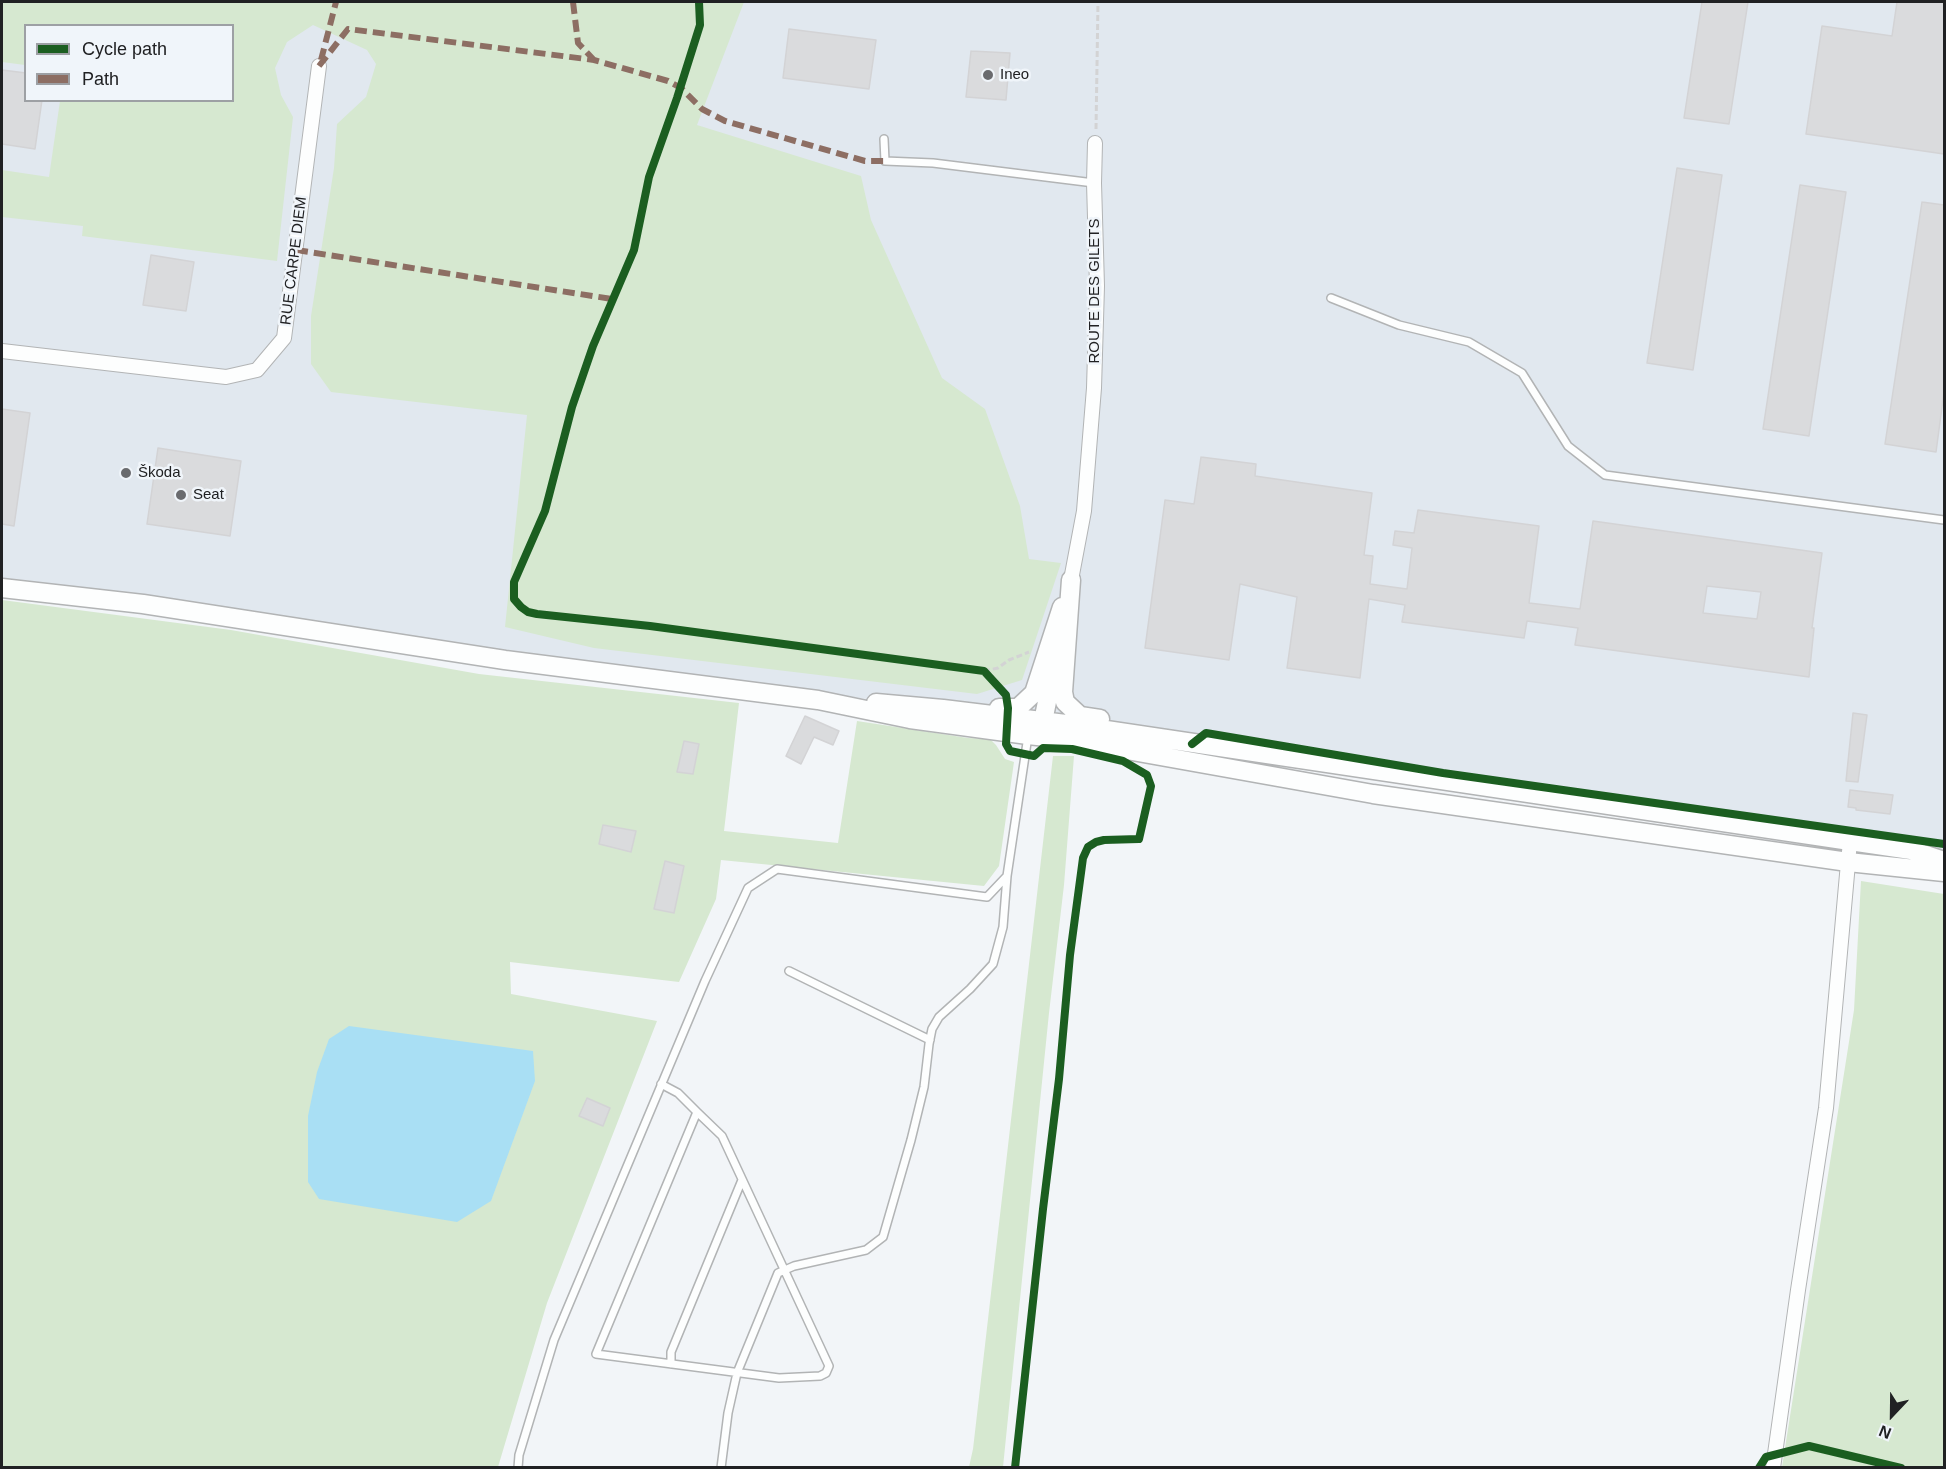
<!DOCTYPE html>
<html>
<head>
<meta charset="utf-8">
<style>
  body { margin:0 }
  #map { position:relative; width:1946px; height:1469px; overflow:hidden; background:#f2f5f8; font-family:Helvetica,sans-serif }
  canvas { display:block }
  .frame { position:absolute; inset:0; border:3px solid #202123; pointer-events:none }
  .legend { position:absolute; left:24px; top:24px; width:210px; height:78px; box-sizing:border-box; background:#f0f5fa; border:2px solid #9da0a4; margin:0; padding:8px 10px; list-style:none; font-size:18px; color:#202123 }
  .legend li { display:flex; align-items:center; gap:12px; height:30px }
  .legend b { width:30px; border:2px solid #9da0a4 }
  .north { position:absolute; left:1862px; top:1385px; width:60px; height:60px; -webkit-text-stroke:4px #f0f5fa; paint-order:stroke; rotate:202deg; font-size:16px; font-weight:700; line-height:24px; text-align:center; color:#202123 }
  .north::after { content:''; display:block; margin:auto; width:21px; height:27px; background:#202123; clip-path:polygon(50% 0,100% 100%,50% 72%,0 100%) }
</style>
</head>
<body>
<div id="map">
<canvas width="1946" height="1469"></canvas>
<div class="frame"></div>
<ul class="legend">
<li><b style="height:8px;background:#1b5e20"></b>Cycle path</li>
<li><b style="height:8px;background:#8d6e63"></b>Path</li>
</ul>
<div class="north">N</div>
</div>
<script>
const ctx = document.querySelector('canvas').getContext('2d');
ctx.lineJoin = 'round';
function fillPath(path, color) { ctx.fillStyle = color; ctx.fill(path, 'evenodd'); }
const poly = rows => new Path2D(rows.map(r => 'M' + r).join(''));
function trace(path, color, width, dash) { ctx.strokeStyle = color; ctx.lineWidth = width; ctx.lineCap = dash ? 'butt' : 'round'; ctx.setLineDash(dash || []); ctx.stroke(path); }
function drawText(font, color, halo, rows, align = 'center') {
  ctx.font = font + ' Helvetica,sans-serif'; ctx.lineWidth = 5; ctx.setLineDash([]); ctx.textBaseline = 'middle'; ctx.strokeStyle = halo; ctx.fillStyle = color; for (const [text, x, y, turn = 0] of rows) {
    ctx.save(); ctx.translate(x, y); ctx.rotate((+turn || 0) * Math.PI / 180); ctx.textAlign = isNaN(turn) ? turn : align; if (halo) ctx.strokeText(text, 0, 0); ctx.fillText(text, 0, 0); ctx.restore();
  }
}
fillPath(poly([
  [2,2,1944,2,1944,851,1850,841,943,709,143,604,2,588],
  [26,26,232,26,232,100,26,100]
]), '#e1e8ef');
fillPath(poly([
  [2,2,744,2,697,125,861,176,871,220,942,378,985,409,1020,506,1029,559,1061,563,1022,680,977,694,594,648,505,627,527,415,331,392,311,364,311,316,334,168,337,124,366,97,376,64,367,50,313,25,287,42,275,68,281,95,293,117,277,261,82,236,83,226,2,217,2,170,49,177,60,101,232,100,232,26,26,26,25,65,2,62],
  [2,600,231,630,479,674,739,703,724,831,838,843,857,721,968,738,990,739,996,745,1005,759,1014,762,999,866,984,886,721,860,716,899,679,982,510,962,511,994,657,1021,547,1303,498,1467,2,1468],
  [1053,756,1074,756,1064,885,1049,1013,1003,1467,969,1467,973,1449],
  [1861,881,1944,894,1944,1467,1782,1467,1854,1010]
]), '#d6e8d0');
fillPath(poly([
  [349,1026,533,1051,535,1081,491,1201,457,1222,319,1199,308,1182,308,1116,317,1072,329,1039]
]), '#a9dff4');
const building = poly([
  [1702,2,1748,2,1729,124,1684,118,1702,2],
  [1897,2,1944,2,1944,154,1806,134,1822,26,1892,36,1897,2],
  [789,29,876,40,869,89,783,78,789,29],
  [971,51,1010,53,1006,100,966,97,971,51],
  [2,70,26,73,26,100,42,100,35,149,2,144,2,70],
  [1677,168,1722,175,1693,370,1647,363,1677,168],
  [1800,185,1846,192,1809,436,1763,429,1800,185],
  [1922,202,1944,205,1944,392,1936,452,1885,444,1922,202],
  [151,255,194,262,186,311,143,305,151,255],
  [2,409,30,413,14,526,2,524,2,409],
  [158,448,241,461,230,536,147,524,158,448],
  [1201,457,1256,464,1255,476,1372,493,1364,555,1373,556,1370,584,1407,589,1412,548,1393,545,1395,531,1414,533,1418,510,1539,526,1529,603,1580,609,1593,521,1822,553,1812,628,1814,628,1809,677,1575,645,1578,628,1527,621,1524,638,1402,622,1405,605,1369,599,1360,678,1287,668,1297,597,1240,584,1229,660,1145,648,1165,500,1194,504,1201,457],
  [1707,586,1761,592,1757,619,1703,613,1707,586],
  [1853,713,1867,715,1858,782,1846,781,1853,713],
  [805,716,839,731,833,745,814,737,801,764,786,756,805,716],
  [684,741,699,744,693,774,677,772,684,741],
  [1850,790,1893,795,1890,814,1856,810,1856,808,1848,807,1850,790],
  [603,825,636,831,631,852,599,844,603,825],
  [665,861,684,866,674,913,654,909,665,861],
  [587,1098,610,1108,603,1126,579,1116,587,1098]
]);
fillPath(building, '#dadbdd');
trace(building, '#d3d3d5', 1.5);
const lane = poly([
  [884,139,885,161,933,163,1094,183],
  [1331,298,1399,325,1469,342,1522,373,1568,446,1605,475,1944,520],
  [789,971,930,1040],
  [661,1084,678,1093,697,1112,722,1136,829,1366,826,1373,820,1376,779,1378,596,1354,697,1112],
  [671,1364,671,1352,742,1180],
  [518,1468,519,1455,554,1340,705,981,748,888,777,869,987,897,1007,876,1028,736],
  [721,1468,728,1413,737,1373,778,1273,794,1266,866,1250,883,1237,911,1140,924,1087,929,1044,932,1029,939,1017,970,989,993,964,1003,927,1007,876]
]);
const street = poly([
  [2,351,226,377,257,370,284,338,319,66],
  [1071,580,1084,511,1094,388,1097,286,1094,183,1095,143],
  [1773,1468,1798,1290,1826,1108,1850,841]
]);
const secondary = poly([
  [1071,580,1063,692,1065,702,1080,716,1100,719],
  [2,588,143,604,505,660,818,700,910,719,1028,735,1065,739,1373,794,1848,862,1944,872],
  [876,703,943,709,1066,724,1850,841,1911,850,1944,861],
  [999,708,1018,708,1034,693,1062,607],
  [1041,731,1056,658]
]);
trace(lane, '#b2b4b5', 10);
trace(street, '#b2b4b5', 16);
trace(secondary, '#b2b4b5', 21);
trace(poly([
  [1096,129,1098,2],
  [984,671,998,668,1009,660,1029,652]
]), '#d3d3d4', 3, [6, 3]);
trace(lane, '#fdfefe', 7);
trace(street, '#fdfefe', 14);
trace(secondary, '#fdfefe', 18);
trace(poly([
  [573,2,578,43,594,60],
  [321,60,336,2],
  [319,66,348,29,594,60,668,81,681,88,702,109,725,121,865,161,885,161],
  [296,250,612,299]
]), '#8d6e63', 6, [12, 6]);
trace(poly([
  [699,2,700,25,677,98,649,177,634,250,593,346,572,407,545,511,514,582,514,599,521,607,528,612,537,614,650,626,984,671,1006,695,1008,708,1006,744,1010,751,1034,756,1043,748,1072,749,1123,761,1147,775,1151,786,1139,839,1104,840,1096,842,1088,847,1083,858,1070,955,1059,1079,1043,1209,1015,1468],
  [1192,744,1206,733,1443,773,1944,844],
  [1759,1468,1766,1457,1809,1446,1901,1468]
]), '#1b5e20', 8);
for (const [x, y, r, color] of [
  [988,75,6,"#6a6b6e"],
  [126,473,6,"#6a6b6e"],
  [181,495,6,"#6a6b6e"]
]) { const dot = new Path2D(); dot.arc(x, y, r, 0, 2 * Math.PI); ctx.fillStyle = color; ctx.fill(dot); trace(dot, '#f0f5fa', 2); }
drawText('15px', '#202123', '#f0f5fa', [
  ["Ineo",1000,75],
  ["Škoda",138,473],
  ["Seat",193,495]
], 'left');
drawText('15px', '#202123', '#f0f5fa', [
  ["RUE CARPE DIEM",294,261,-83],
  ["ROUTE DES GILETS",1095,291,-90]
]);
</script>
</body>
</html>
